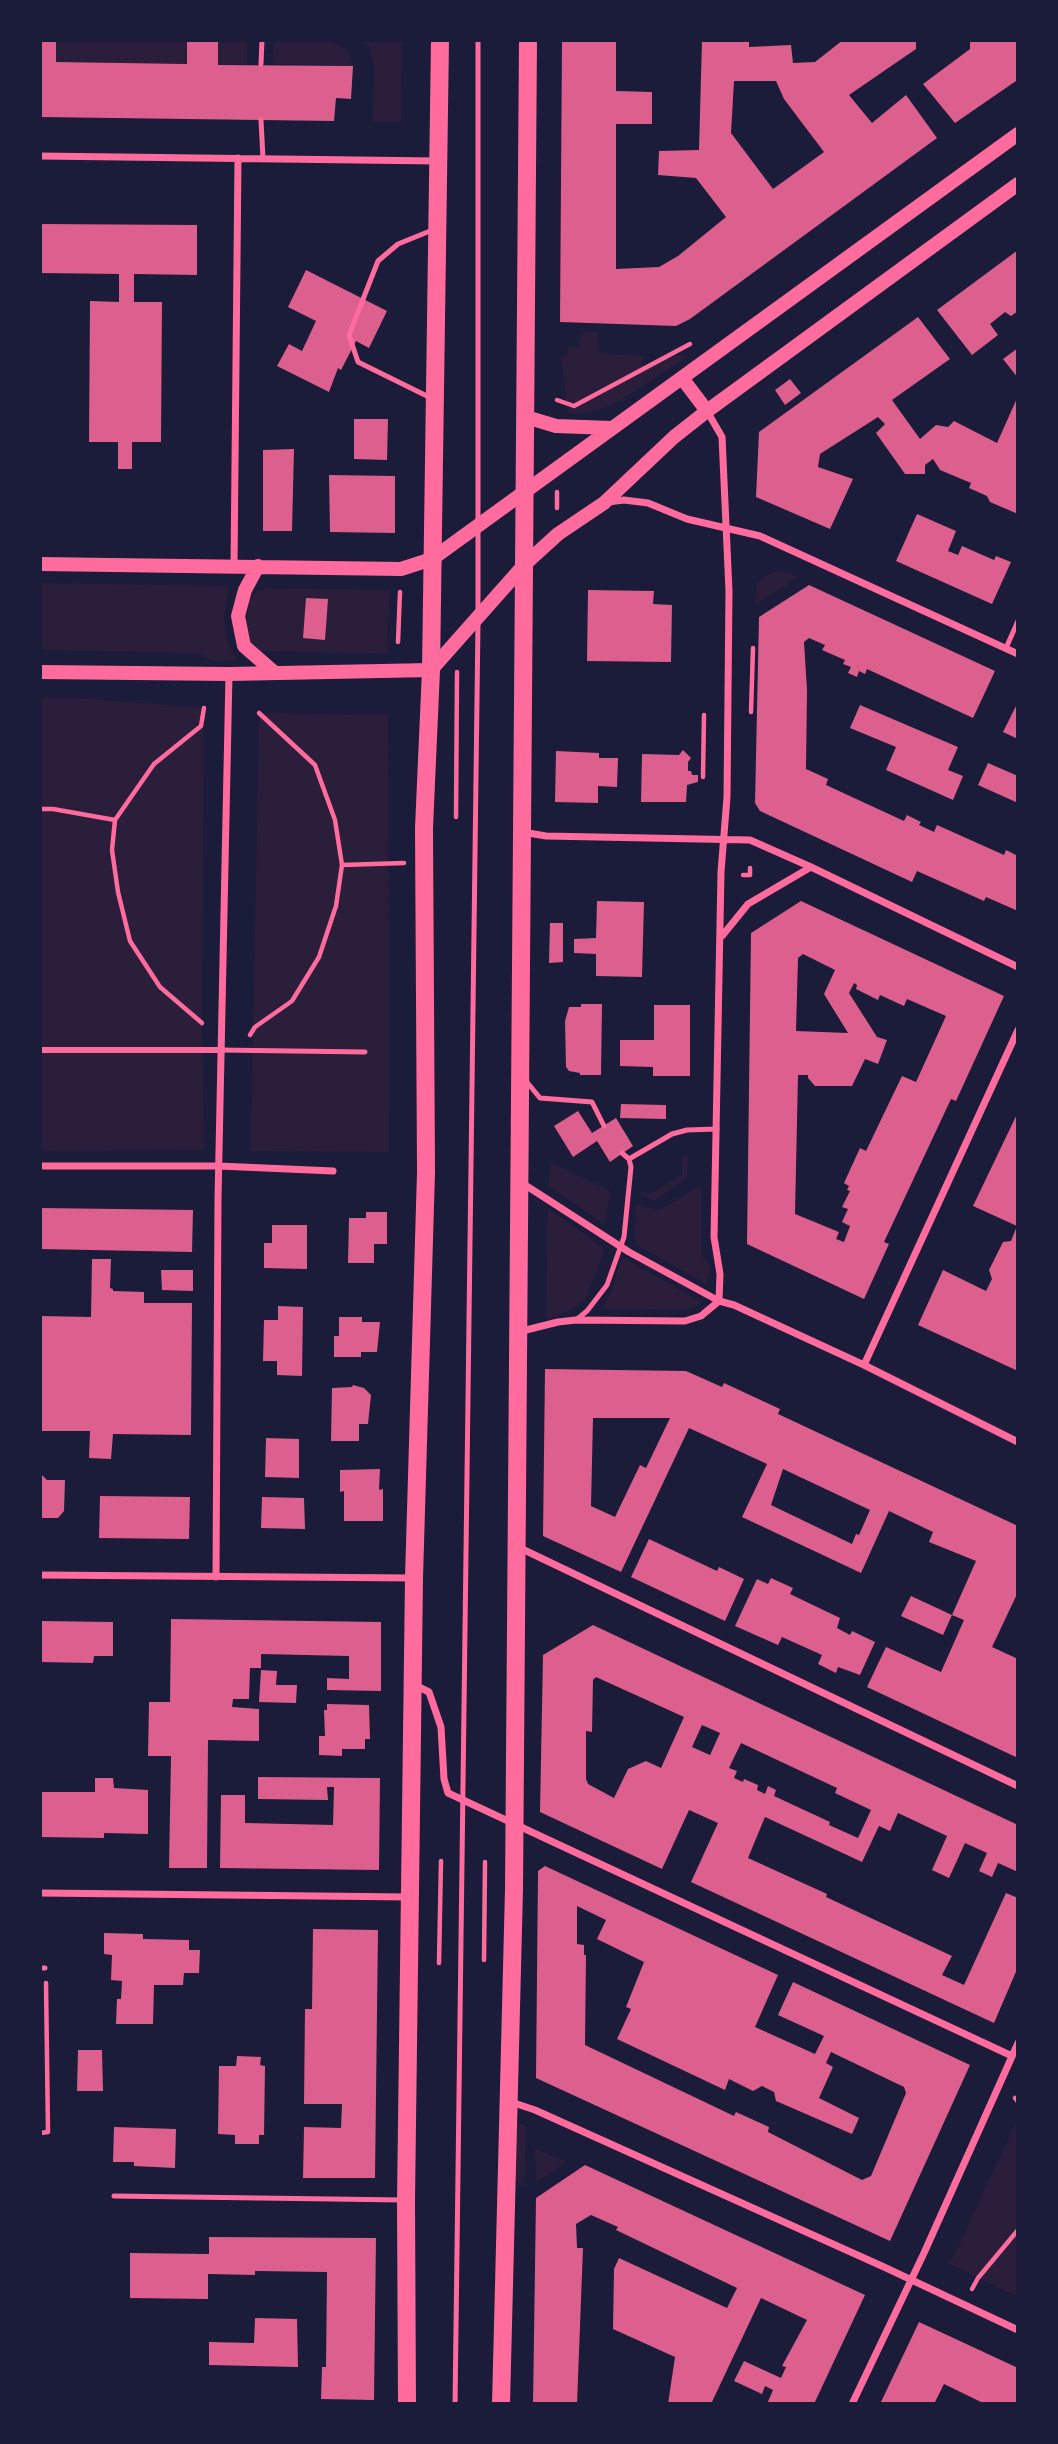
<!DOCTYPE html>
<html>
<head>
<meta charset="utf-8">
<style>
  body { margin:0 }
  #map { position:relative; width:1058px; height:2444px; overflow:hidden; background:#1b1b3a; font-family:Raleway,sans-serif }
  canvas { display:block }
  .frame { position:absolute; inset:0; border:42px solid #1b1b3a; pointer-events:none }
</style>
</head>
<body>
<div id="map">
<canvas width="1058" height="2444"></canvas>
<div class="frame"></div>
</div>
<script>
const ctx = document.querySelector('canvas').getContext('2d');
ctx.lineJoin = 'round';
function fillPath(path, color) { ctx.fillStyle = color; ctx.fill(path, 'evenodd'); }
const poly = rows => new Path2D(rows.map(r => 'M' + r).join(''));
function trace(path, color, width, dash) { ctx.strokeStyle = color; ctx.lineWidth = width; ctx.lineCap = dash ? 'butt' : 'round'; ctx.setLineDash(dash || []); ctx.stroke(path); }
fillPath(poly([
  [56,40,187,40,187,64,56,62],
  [218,40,247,40,247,64,218,65],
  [274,40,330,40,348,51,353,66,273,64],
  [363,40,402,40,401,122,373,122,374,66,369,47],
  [584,332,598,332,599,353,645,356,640,364,649,366,658,357,691,355,611,406,587,413,568,414,561,357,567,357,568,347,579,347,580,337],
  [781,570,798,577,755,605,757,583,764,576],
  [40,583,229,586,224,620,226,639,237,660,214,661,197,653,40,650],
  [266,588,390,590,387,635,389,654,256,651,251,644,246,624,249,601,257,591],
  [40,698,79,698,204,708,202,1023,204,1150,40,1151],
  [259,713,388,715,389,1152,251,1151],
  [682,1154,688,1156,687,1177,655,1201,640,1195,641,1191,650,1194,682,1175],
  [551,1163,611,1191,604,1224,548,1186],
  [701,1185,701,1254,710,1266,706,1284,635,1244,636,1205,660,1210],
  [548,1208,603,1248,604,1252,586,1298,573,1309,546,1320],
  [622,1257,701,1302,696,1307,684,1310,605,1309,603,1306,612,1290],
  [1018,2118,1018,2297,950,2264],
  [516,2122,526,2126,524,2188,515,2180],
  [535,2148,567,2162,536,2182]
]), '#2a1e3b');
fillPath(poly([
  [40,40,56,40,56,62,187,64,187,40,218,40,218,65,353,66,351,99,336,98,334,121,40,117],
  [562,40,616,40,616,91,652,92,652,124,616,124,616,269,659,267,678,256,726,217,696,178,658,175,659,151,699,150,702,40,749,40,749,47,791,45,793,63,815,62,843,40,916,40,916,49,849,95,872,123,906,95,937,138,690,319,676,326,560,322],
  [734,81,776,81,784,99,824,152,773,189,731,133],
  [970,40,1018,40,1018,76,1016,81,955,123,923,84,970,49],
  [40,224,197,225,197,275,134,274,134,302,162,302,161,442,132,442,132,469,118,469,118,442,89,442,90,301,119,302,119,274,40,273],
  [1018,250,1018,311,1011,316,1005,312,990,324,998,335,972,355,937,310],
  [306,270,387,311,369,348,356,341,341,370,338,368,329,392,277,366,289,344,302,351,316,321,288,307],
  [918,317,950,359,892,400,920,439,936,425,948,427,954,421,997,443,1018,396,1018,514,990,502,987,496,969,488,971,483,940,470,933,459,925,465,925,474,905,474,876,433,885,424,878,417,820,454,818,467,853,479,830,529,756,497,759,432],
  [1018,348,1018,378,1003,359],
  [790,379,801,393,785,405,775,390],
  [354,419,388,419,387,460,354,459],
  [294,449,292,531,263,531,263,450],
  [329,475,395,476,395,533,330,532],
  [917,514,956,531,948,551,958,555,962,546,994,560,996,556,1011,562,992,604,896,561],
  [809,585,995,671,973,718,867,669,865,674,859,671,857,677,848,673,851,667,843,664,845,660,822,650,825,645,809,638,804,642,807,690,806,769,828,779,826,785,904,821,907,815,921,822,919,825,934,832,937,825,1004,855,1006,850,1018,856,1018,911,986,897,984,901,917,871,912,882,760,811,755,803,759,617],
  [588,590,654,591,653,604,672,605,671,662,587,661],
  [306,598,328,599,325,640,303,638],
  [1018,702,1018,739,1003,732],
  [860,705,958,747,948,770,963,776,953,800,886,770,896,747,850,728],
  [683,750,691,758,688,762,688,771,691,771,692,775,698,775,698,782,687,785,686,802,641,802,642,754,679,755],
  [556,751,599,753,599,758,618,758,617,787,598,786,598,803,555,802],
  [988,763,1018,776,1018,803,978,785],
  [597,901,644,902,642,977,596,976,596,954,574,953,574,939,596,938],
  [801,901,1004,996,956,1101,951,1099,884,1242,889,1244,864,1299,747,1244,751,933],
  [803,954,835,970,824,994,848,1033,796,1031,798,958],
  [854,983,857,985,856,989,878,1000,880,995,904,1006,907,999,946,1016,916,1082,902,1076,866,1151,860,1148,844,1183,849,1186,847,1190,850,1191,842,1207,848,1209,842,1222,850,1226,844,1242,836,1239,839,1232,795,1214,798,1075,808,1075,808,1078,815,1086,852,1086,865,1059,878,1064,887,1040,877,1037,849,993],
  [550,923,563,923,563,962,549,963],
  [581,1004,602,1004,601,1075,580,1075,580,1073,569,1071,566,1067,565,1021,569,1007,581,1007],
  [654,1005,690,1005,690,1076,653,1076,653,1067,620,1066,620,1040,654,1040],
  [621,1104,666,1105,666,1119,620,1118],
  [578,1111,592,1133,616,1118,633,1146,610,1162,597,1141,573,1157,554,1126],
  [1018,1112,1018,1371,918,1325,943,1270,986,1291,992,1279,989,1270,1003,1242,1011,1241,1017,1226,973,1206],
  [40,1208,193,1210,192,1252,40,1249],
  [366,1212,387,1212,387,1244,374,1244,374,1263,348,1263,349,1218,366,1218],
  [272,1225,307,1225,307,1269,264,1268,264,1243,272,1243],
  [92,1259,111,1259,110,1288,113,1289,113,1291,144,1292,144,1303,192,1303,191,1435,113,1434,111,1459,89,1458,90,1431,40,1431,40,1316,91,1317],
  [161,1270,193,1270,193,1291,162,1290],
  [278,1306,303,1307,302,1376,277,1375,277,1361,263,1361,264,1320,278,1320],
  [339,1317,362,1317,362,1322,380,1322,377,1352,361,1352,361,1357,334,1357,334,1336,339,1336],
  [545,1369,686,1371,722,1387,724,1383,780,1409,778,1414,1018,1526,1018,1592,992,1647,1018,1659,1018,1758,867,1687,886,1647,941,1672,964,1620,952,1615,976,1561,929,1542,933,1532,889,1511,861,1573,742,1517,767,1464,689,1428,621,1572,543,1536],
  [593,1418,670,1418,646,1468,640,1465,615,1517,591,1506],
  [783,1469,870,1510,859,1535,856,1534,852,1544,771,1505],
  [353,1385,364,1388,371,1395,368,1424,359,1424,359,1441,331,1441,332,1388,352,1387],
  [266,1438,299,1439,299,1478,265,1477],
  [380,1469,379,1490,383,1489,383,1521,344,1521,344,1491,340,1492,340,1470],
  [40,1473,47,1480,65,1480,64,1511,58,1518,42,1518,40,1521],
  [100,1496,190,1497,189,1539,99,1538],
  [262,1497,304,1498,305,1529,261,1528],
  [649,1539,717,1571,719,1567,744,1579,725,1621,631,1577],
  [771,1578,793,1588,790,1594,840,1618,837,1628,850,1635,852,1631,875,1642,860,1675,838,1667,836,1673,818,1664,822,1655,782,1637,778,1645,735,1626,757,1579,768,1584],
  [911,1596,952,1615,943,1635,901,1616],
  [171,1619,381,1622,381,1691,327,1690,327,1678,349,1679,349,1656,261,1654,261,1668,250,1668,249,1699,233,1699,232,1707,259,1709,259,1741,208,1740,207,1868,169,1868,171,1756,148,1756,149,1702,170,1702],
  [40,1621,113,1622,113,1656,94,1656,93,1663,40,1662],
  [593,1625,1018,1825,1018,1872,998,1863,992,1877,979,1871,987,1853,965,1843,949,1878,932,1870,947,1836,898,1813,890,1831,879,1826,862,1862,765,1817,748,1858,827,1894,826,1897,952,1956,942,1975,964,1985,1006,1893,1018,1898,1018,1967,994,2023,691,1882,718,1823,689,1810,662,1869,540,1812,543,1655],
  [596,1677,684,1717,661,1768,646,1761,628,1769,614,1798,588,1784,586,1779,586,1731,592,1732,593,1680],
  [702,1725,720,1733,710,1755,692,1747],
  [741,1743,837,1788,835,1793,871,1810,858,1838,829,1825,830,1822,774,1796,776,1790,768,1786,765,1794,757,1790,758,1785,744,1779,743,1782,734,1778,737,1771,729,1768],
  [261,1670,277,1671,276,1685,297,1685,296,1703,259,1702],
  [327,1704,369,1705,370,1739,365,1739,365,1749,342,1749,342,1756,319,1755,319,1736,325,1736,324,1710,327,1710],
  [258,1777,380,1778,379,1870,220,1868,221,1795,245,1795,245,1823,333,1825,334,1787,327,1787,328,1800,258,1799],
  [95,1778,113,1778,114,1788,148,1790,148,1834,104,1833,104,1838,40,1837,40,1792,95,1792],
  [545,1866,778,1975,755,2027,815,2054,824,2036,778,2015,793,1982,970,2065,890,2241,536,2078,538,1871],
  [577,1906,606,1920,597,1939,644,1962,626,2007,631,2009,617,2039,725,2090,729,2079,753,2091,762,2086,774,2092,776,2101,852,2134,859,2118,819,2098,833,2067,826,2063,831,2052,904,2087,906,2093,871,2176,862,2180,768,2132,769,2127,736,2112,734,2116,585,2045,586,1955,584,1955,584,1945,577,1944],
  [313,1929,378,1930,375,2178,303,2178,304,2127,341,2128,342,2104,304,2104,305,2009,312,2009],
  [104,1933,143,1934,143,1939,189,1940,189,1950,200,1950,199,1973,184,1973,183,1985,154,1985,153,2024,116,2024,117,1999,121,1999,122,1981,111,1980,112,1955,104,1954],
  [78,2050,102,2050,103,2091,77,2091],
  [237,2056,261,2057,260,2065,265,2066,264,2135,259,2135,259,2144,235,2144,235,2135,218,2134,219,2066,236,2066],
  [114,2127,176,2129,175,2168,134,2166,134,2162,113,2162],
  [585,2165,865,2295,814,2404,767,2404,773,2390,765,2386,762,2394,734,2381,744,2361,781,2378,786,2367,782,2366,807,2320,761,2298,711,2404,668,2404,675,2357,613,2329,614,2269,619,2258,727,2308,737,2288,616,2230,618,2227,591,2215,576,2224,577,2248,583,2248,577,2404,533,2404,536,2198],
  [209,2237,376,2238,374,2400,321,2399,322,2367,326,2367,327,2272,255,2271,255,2275,208,2274,208,2299,130,2298,130,2253,209,2254],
  [255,2318,297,2319,298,2367,209,2365,209,2342,254,2343],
  [919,2322,1018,2368,1018,2404,985,2404,944,2384,934,2404,880,2404]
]), '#dd5f8e');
trace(poly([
  [557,400,574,406,690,344],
  [557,492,557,508],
  [398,642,400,592],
  [751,712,753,648],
  [703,777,704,715],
  [40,809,53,809,115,820],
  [456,817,457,672],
  [342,865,404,863],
  [743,875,750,875,750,868],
  [202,1023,160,987,130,941,118,892,112,850,115,820,154,764,201,726,204,708],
  [250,1035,255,1027,292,1001,319,957,336,906,342,865,335,820,315,765,259,713],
  [484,1960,485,1862],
  [439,1963,441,1861],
  [1015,2098,1018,2102],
  [40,2133,48,2132,46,1983],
  [972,2289,978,2278,1018,2230]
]), '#ff6b9d', 4.5);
trace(poly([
  [261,64,262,40],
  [261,120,263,159],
  [431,398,358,362,349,335,378,261,398,244,435,229],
  [478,612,478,40],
  [1006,648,1018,621],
  [220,1050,365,1052],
  [526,1081,540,1098,592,1102,604,1126],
  [629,1159,672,1134,687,1130,717,1129],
  [576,1320,587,1311,607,1285,624,1237,631,1167,629,1159,622,1153],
  [40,1968,45,1968],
  [114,2196,403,2200],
  [455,2404,478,622]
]), '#ff6b9d', 5);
trace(poly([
  [40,1050,220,1050]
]), '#ff6b9d', 6);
trace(poly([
  [40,156,437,161],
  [707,411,722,437,729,591,727,797,721,872,714,1237,720,1274,719,1301],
  [608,502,624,500,648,503,687,519,760,536,1018,654],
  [234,566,238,158],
  [522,832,546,836,750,840,811,867,1018,967],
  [722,936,748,904,811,867],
  [40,1166,219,1166,333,1171],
  [522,1183,629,1252,719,1301,734,1305,864,1365,1018,1442],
  [518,1332,558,1322,576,1320,685,1321,701,1316,719,1301],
  [864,1365,1018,1030],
  [520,1548,1018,1786],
  [40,1575,414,1578],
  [216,1577,218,1199,229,674],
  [415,1685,429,1692,441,1727,444,1779,448,1793,1012,2056],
  [40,1893,410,1897],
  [511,2102,535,2110,884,2267,1018,2330],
  [852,2404,924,2253,1018,2043]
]), '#ff6b9d', 7);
trace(poly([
  [682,378,707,411],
  [526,417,556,426,611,428],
  [40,564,401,569,432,559,1018,134],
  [258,566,245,590,238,616,244,646,275,673],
  [40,672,229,674,431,670,525,564,558,534,604,503,674,437,707,411,1018,184]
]), '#ff6b9d', 14);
trace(poly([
  [407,2404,406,2201,414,1578,426,1172,424,828,431,670,440,40],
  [501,2404,514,1889,528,40]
]), '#ff6b9d', 18);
</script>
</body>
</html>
